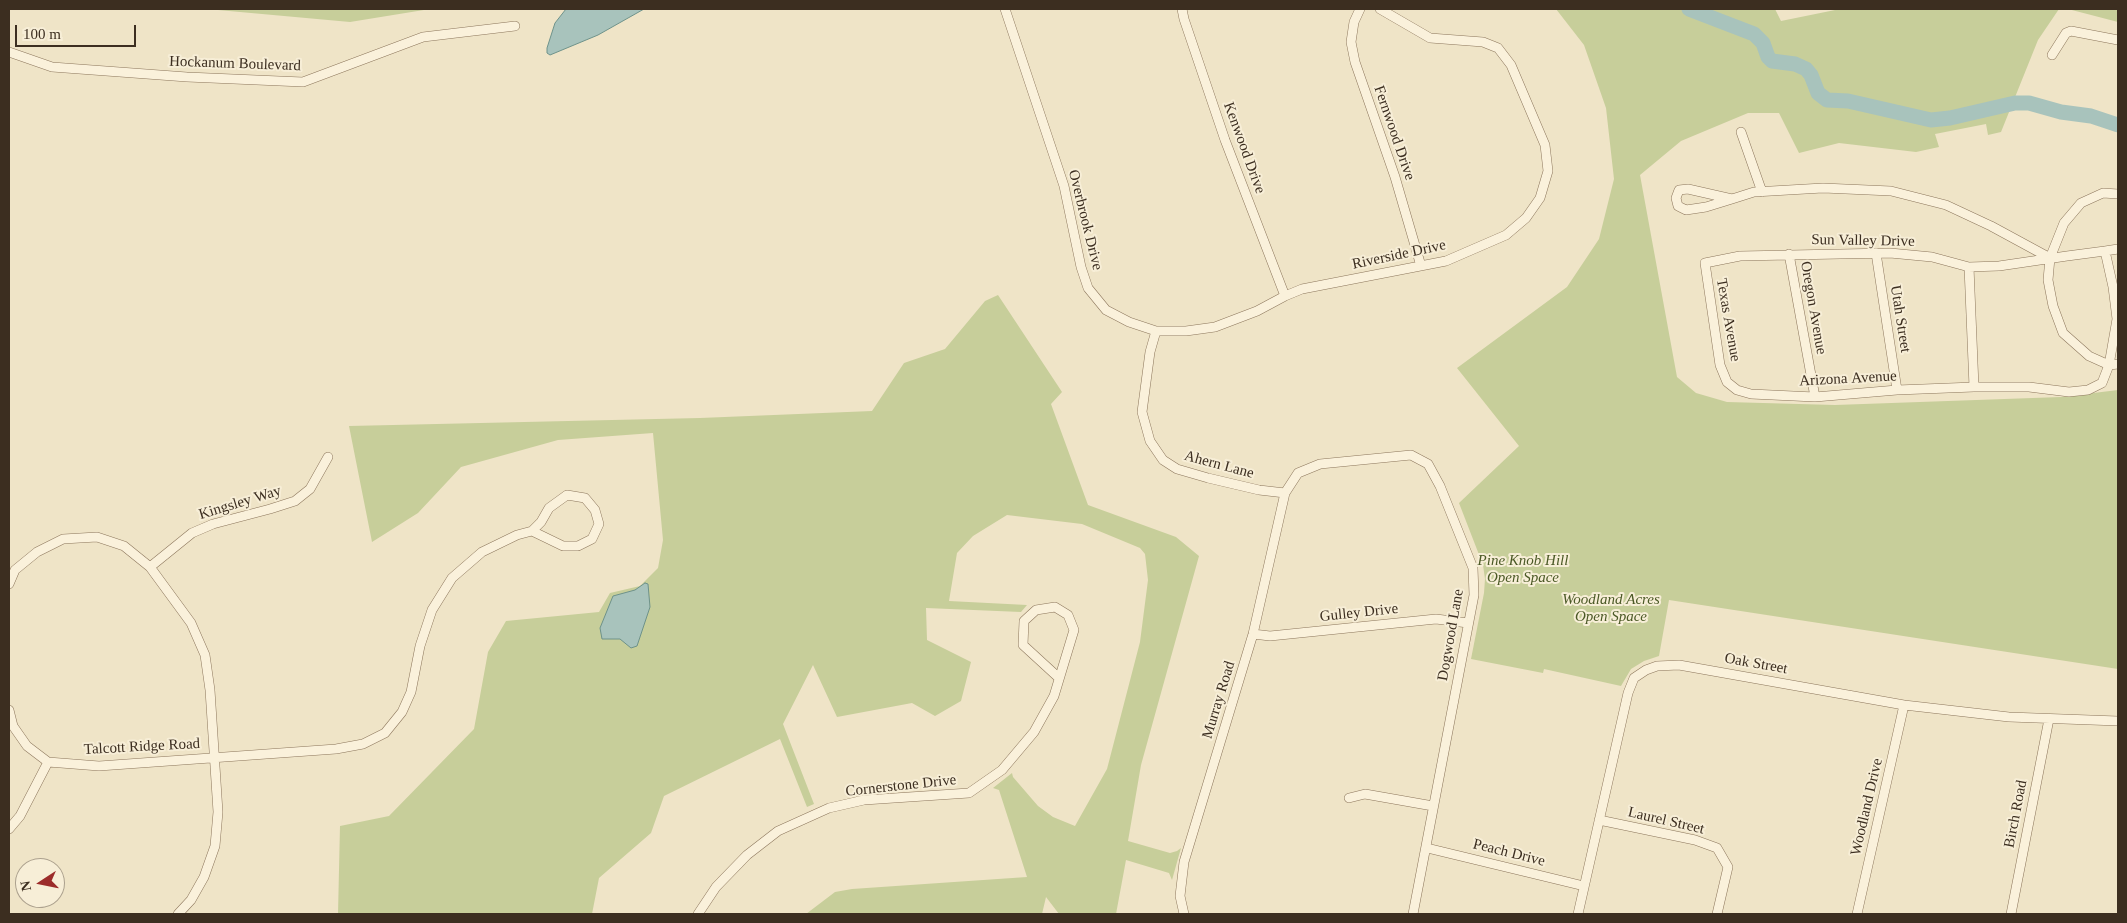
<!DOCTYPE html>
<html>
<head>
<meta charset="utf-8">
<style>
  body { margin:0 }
  #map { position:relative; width:2127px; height:923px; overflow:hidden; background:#efe4c7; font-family:"Times New Roman",serif }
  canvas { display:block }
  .frame { position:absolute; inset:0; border:10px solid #3c2e20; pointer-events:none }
  .north { position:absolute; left:15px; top:858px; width:50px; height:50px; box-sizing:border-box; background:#f7eed7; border:1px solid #aca18e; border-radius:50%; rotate:259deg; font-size:14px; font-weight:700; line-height:20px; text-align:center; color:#3c2e20 }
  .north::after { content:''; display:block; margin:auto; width:18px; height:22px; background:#9c2c2a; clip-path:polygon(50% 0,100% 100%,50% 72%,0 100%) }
  .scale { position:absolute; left:15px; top:25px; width:121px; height:22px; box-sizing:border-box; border:2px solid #3c2e20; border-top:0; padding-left:6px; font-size:15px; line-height:18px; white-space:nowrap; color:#3c2e20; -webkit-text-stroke:4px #f7eed7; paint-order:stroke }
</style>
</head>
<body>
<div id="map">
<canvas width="2127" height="923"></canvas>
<div class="frame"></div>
<div class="north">N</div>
<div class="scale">100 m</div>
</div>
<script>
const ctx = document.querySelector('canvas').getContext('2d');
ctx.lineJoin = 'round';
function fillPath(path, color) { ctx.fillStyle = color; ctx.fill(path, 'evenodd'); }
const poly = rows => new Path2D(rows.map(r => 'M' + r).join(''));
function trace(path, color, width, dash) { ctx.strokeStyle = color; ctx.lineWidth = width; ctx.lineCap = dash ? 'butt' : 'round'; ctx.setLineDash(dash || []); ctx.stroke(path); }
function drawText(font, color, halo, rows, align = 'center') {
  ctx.font = font + ' "Times New Roman",serif'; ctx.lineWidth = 4; ctx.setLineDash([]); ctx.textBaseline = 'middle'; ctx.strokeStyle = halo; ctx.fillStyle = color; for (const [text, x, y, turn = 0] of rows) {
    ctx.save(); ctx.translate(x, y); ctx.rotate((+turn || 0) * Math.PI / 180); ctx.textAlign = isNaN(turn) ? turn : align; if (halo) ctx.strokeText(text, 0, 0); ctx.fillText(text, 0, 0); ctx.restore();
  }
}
fillPath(poly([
  [207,9,430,9,350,22],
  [1556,9,1775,9,1781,21,1840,9,2059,9,2038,40,2001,132,1988,135,1986,124,1935,134,1939,147,1916,152,1839,143,1799,153,1779,113,1748,113,1681,141,1640,175,1677,377,1696,393,1727,402,1835,405,2061,397,2118,390,2118,669,1669,600,1659,656,1644,661,1631,669,1621,686,1544,669,1543,673,1471,659,1484,593,1485,579,1483,565,1459,503,1519,446,1457,368,1567,287,1599,239,1614,179,1606,108,1584,45],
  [2068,9,2118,9,2118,22],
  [998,295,1062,392,1051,404,1088,505,1176,537,1199,556,1141,765,1128,841,1170,853,1177,851,1181,848,1172,880,1169,873,1126,860,1116,914,1059,914,1046,897,1042,914,806,914,835,892,852,889,1027,877,999,790,993,788,1012,773,1013,777,1038,806,1053,817,1075,826,1107,769,1140,642,1148,580,1145,554,1140,548,1082,524,1007,515,973,536,957,553,949,601,1027,605,1021,612,926,608,927,640,971,662,961,701,935,716,912,703,837,717,813,665,783,724,814,804,807,807,780,739,664,796,651,833,599,878,592,914,338,914,340,826,389,816,474,729,488,652,506,621,599,612,610,593,640,586,658,568,663,540,653,433,558,440,461,467,418,513,372,542,349,426,700,418,872,411,904,363,945,349,985,301]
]), '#c7ce9a');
const water = poly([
  [566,9,644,9,598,35,550,55,547,53,547,48,555,23,566,9],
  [645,583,648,584,650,607,637,646,631,648,620,639,602,639,600,628,613,596,635,590,645,583]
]);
fillPath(water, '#a8c3bc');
trace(water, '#6e928a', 1);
trace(poly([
  [1689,9,1754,34,1763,43,1768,57,1772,61,1795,64,1806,69,1811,75,1818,93,1827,100,1848,101,1931,120,1950,118,2015,103,2029,103,2061,112,2091,116,2118,125]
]), '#a8c3bc', 15);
const minor = poly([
  [1005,9,1064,186,1081,267,1088,288,1106,310,1129,322,1156,331,1186,331,1215,327,1257,311,1285,296,1302,289,1446,261,1506,235,1526,218,1540,198,1548,171,1545,145,1511,65,1498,48,1483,42,1430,38,1380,9],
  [1182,9,1184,19,1225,140,1285,296],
  [1360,9,1354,22,1351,42,1355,62,1395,177,1421,266],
  [9,52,52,67,187,77,303,82,423,37,515,26],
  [2052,55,2066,33,2071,31,2118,40],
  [1741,132,1762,192],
  [2118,194,2103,193,2081,203,2064,223,2050,258,2048,280,2053,306,2063,333,2089,356,2109,365,2118,364],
  [1732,199,1688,189,1679,190,1676,198,1678,206,1686,210,1706,207,1732,199,1754,192,1823,188,1891,191,1946,205,1991,226,2050,258],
  [2105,251,2113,287,2117,319,2109,365,2102,383,2088,390,2069,392,2029,387,1974,387,1897,390,1815,397,1751,394,1737,390,1727,382,1720,365,1705,263,1740,256,1890,253,1932,257,1969,267,1999,266,2067,256,2105,251,2118,249],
  [1876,253,1897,390],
  [1789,254,1815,397],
  [1969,267,1974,387],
  [1156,331,1150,352,1142,412,1150,441,1163,460,1177,469,1208,478,1259,490,1285,493],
  [150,567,192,533,213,524,270,509,295,501,310,489,328,457],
  [9,584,15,570,37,552,63,539,97,537,124,546,150,567,191,623,205,655,210,690,218,812,215,846,204,877,191,900,178,914],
  [1253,634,1270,636,1436,619,1468,623],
  [9,710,13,726,27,746,48,762,99,766,336,749,363,744,385,733,402,712,411,692,420,646,432,610,452,578,482,552,517,535,532,531,563,546,578,546,592,539,599,524,595,510,585,498,567,495,549,508,541,522,532,531],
  [1349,798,1365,794,1433,806],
  [1599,820,1695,840,1717,848,1728,867,1717,914],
  [9,829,20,816,48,762],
  [1427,848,1584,886],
  [698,914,716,887,747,855,778,831,829,808,864,800,969,793,1002,770,1034,732,1054,696,1074,630,1068,615,1055,607,1036,610,1024,621,1023,645,1059,678],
  [1184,914,1180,896,1184,862,1253,634,1285,493,1298,473,1320,464,1411,455,1428,464,1440,486,1473,568,1474,595,1413,914],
  [1578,914,1628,693,1634,678,1646,670,1657,666,1679,665,1904,705,2009,717,2118,721],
  [1857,914,1904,705],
  [2011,914,2049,719]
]);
trace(minor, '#8c765c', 10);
trace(minor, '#faf1db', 9);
drawText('15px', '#3c2e20', '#f7eed7', [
  ["Hockanum Boulevard",235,64,2],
  ["Fernwood Drive",1394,133,71],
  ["Kenwood Drive",1244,148,70],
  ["Overbrook Drive",1085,220,76],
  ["Sun Valley Drive",1863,241,1],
  ["Riverside Drive",1399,255,-12],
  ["Oregon Avenue",1813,308,80],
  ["Utah Street",1900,319,81],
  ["Texas Avenue",1728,320,80],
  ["Arizona Avenue",1848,379,-3],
  ["Ahern Lane",1219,465,15],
  ["Kingsley Way",240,503,-17],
  ["Gulley Drive",1359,613,-6],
  ["Dogwood Lane",1451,635,-80],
  ["Oak Street",1756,664,10],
  ["Murray Road",1219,700,-73],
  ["Talcott Ridge Road",142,747,-3],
  ["Cornerstone Drive",901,786,-6],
  ["Woodland Drive",1867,807,-77],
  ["Birch Road",2016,814,-79],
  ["Laurel Street",1666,821,13],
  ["Peach Drive",1509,853,14]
]);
drawText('italic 15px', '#4b5926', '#f7eed7', [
  ["Pine Knob Hill",1523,561],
  ["Open Space",1523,578],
  ["Woodland Acres",1611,600],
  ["Open Space",1611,617]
]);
</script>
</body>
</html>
